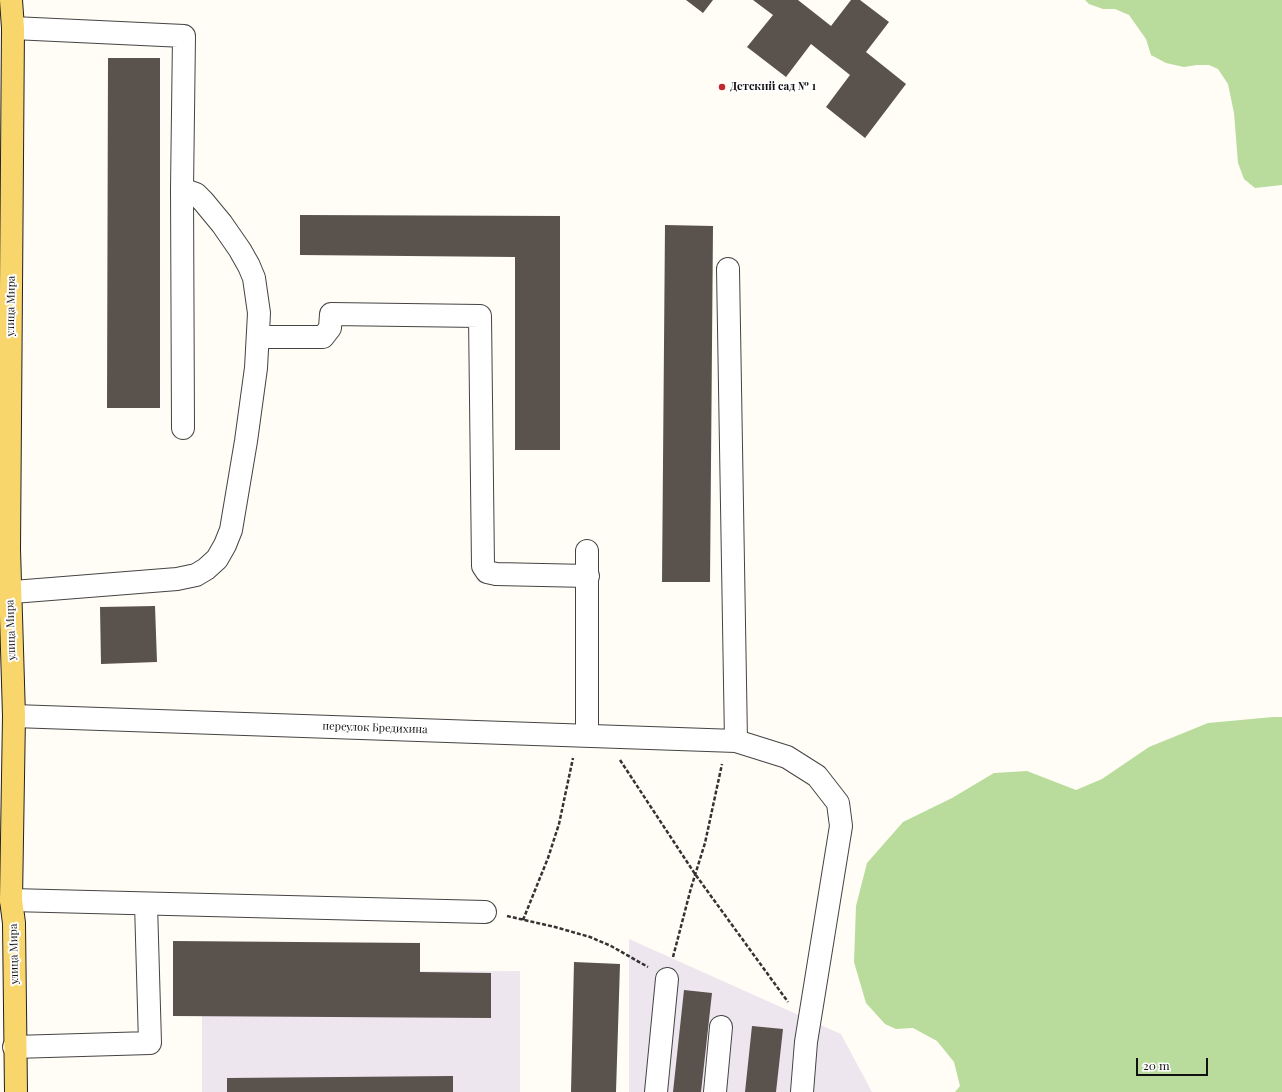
<!DOCTYPE html>
<html>
<head>
<meta charset="utf-8">
<style>
  body { margin:0 }
  #map { position:relative; width:1282px; height:1092px; overflow:hidden; background:#fffdf5; font-family:"Playfair Display",serif }
  canvas { display:block }
  .scale { position:absolute; left:1136px; top:1058px; width:72px; height:18px; box-sizing:border-box; border:2px solid #111; border-top:0; padding-left:5px; font-size:12px; line-height:14px; white-space:nowrap; color:#111; -webkit-text-stroke:3px #fff; paint-order:stroke }
</style>
</head>
<body>
<div id="map">
<canvas width="1282" height="1092"></canvas>
<div class="scale">20 m</div>
</div>
<script>
const ctx = document.querySelector('canvas').getContext('2d');
ctx.lineJoin = 'round';
function fillPath(path, color) { ctx.fillStyle = color; ctx.fill(path, 'evenodd'); }
const poly = rows => new Path2D(rows.map(r => 'M' + r).join(''));
function trace(path, color, width, dash) { ctx.strokeStyle = color; ctx.lineWidth = width; ctx.lineCap = dash ? 'butt' : 'round'; ctx.setLineDash(dash || []); ctx.stroke(path); }
function drawText(font, color, halo, rows, align = 'center') {
  ctx.font = font + ' "Playfair Display",serif'; ctx.lineWidth = 4; ctx.setLineDash([]); ctx.textBaseline = 'middle'; ctx.strokeStyle = halo; ctx.fillStyle = color; for (const [text, x, y, turn = 0] of rows) {
    ctx.save(); ctx.translate(x, y); ctx.rotate((+turn || 0) * Math.PI / 180); ctx.textAlign = isNaN(turn) ? turn : align; if (halo) ctx.strokeText(text, 0, 0); ctx.fillText(text, 0, 0); ctx.restore();
  }
}
fillPath(poly([
  [629,939,841,1034,872,1092,629,1092],
  [520,971,520,1092,202,1092,202,972]
]), '#eee6ef');
fillPath(poly([
  [1085,0,1282,0,1282,185,1255,188,1244,179,1238,163,1234,113,1228,84,1218,69,1209,65,1197,65,1184,67,1166,63,1151,55,1146,39,1129,15,1115,9,1103,9,1089,4],
  [1273,717,1282,717,1282,1092,955,1092,960,1086,954,1062,937,1041,913,1028,896,1029,885,1024,866,1003,854,962,856,906,867,863,903,822,952,798,994,773,1027,771,1076,790,1102,779,1149,747,1208,723]
]), '#b9dc9c');
fillPath(poly([
  [686,0,713,0,703,13],
  [753,0,798,0,831,26,851,0,860,0,889,22,866,52,906,84,865,138,826,107,850,75,811,44,786,77,747,47,773,15],
  [108,58,160,58,160,408,107,408],
  [300,215,560,216,560,450,515,450,515,257,300,255],
  [665,225,713,226,710,582,662,582],
  [155,606,157,662,101,664,100,607],
  [173,941,420,943,420,972,491,973,491,1018,173,1016],
  [574,962,620,964,616,1092,571,1092],
  [684,990,712,993,701,1092,673,1092],
  [752,1026,783,1029,776,1092,745,1092],
  [453,1076,453,1092,227,1092,227,1078]
]), '#5a524d');
const minor = poly([
  [13,28,184,36,182,189,183,428],
  [728,269,736,741],
  [259,337,323,337,330,328,331,314,480,316,483,566,487,572,496,574,588,576],
  [0,593,177,579,196,575,206,569,217,559,225,545,231,530,246,441,256,368,259,313,254,278,249,266,240,250,222,224,203,201,196,194,182,189],
  [14,716,736,741,787,757,817,776,838,803,841,826,806,1042,802,1092],
  [587,735,587,551],
  [11,900,485,912],
  [14,1047,150,1043,146,904],
  [656,1092,667,979],
  [715,1092,721,1027]
]);
const major = poly([
  [11,0,13,28,9,549,14,716,11,900,14,923,16,1092]
]);
trace(minor, '#444', 24);
trace(major, '#222', 24);
trace(poly([
  [620,760,695,874,788,1002],
  [507,916,555,927,590,937,611,946,648,967],
  [523,920,548,858,559,824,573,758],
  [673,957,691,888,705,843,722,764]
]), '#333', 2.5, [4, 2]);
trace(minor, '#fff', 22);
trace(major, '#f9d66b', 22);
for (const [x, y, r, color] of [
  [722,87,4,"#c4262e"]
]) { const dot = new Path2D(); dot.arc(x, y, r, 0, 2 * Math.PI); ctx.fillStyle = color; ctx.fill(dot); trace(dot, '#fff', 1.5); }
drawText('bold 11px', '#111', '#fff', [
  ["Детский сад № 1",730,87]
], 'left');
drawText('11px', '#111', '#fff', [
  ["улица Мира",11,306,-89],
  ["улица Мира",11,630,-92],
  ["переулок Бредихина",375,728,2],
  ["улица Мира",14,954,-91]
]);
</script>
</body>
</html>
